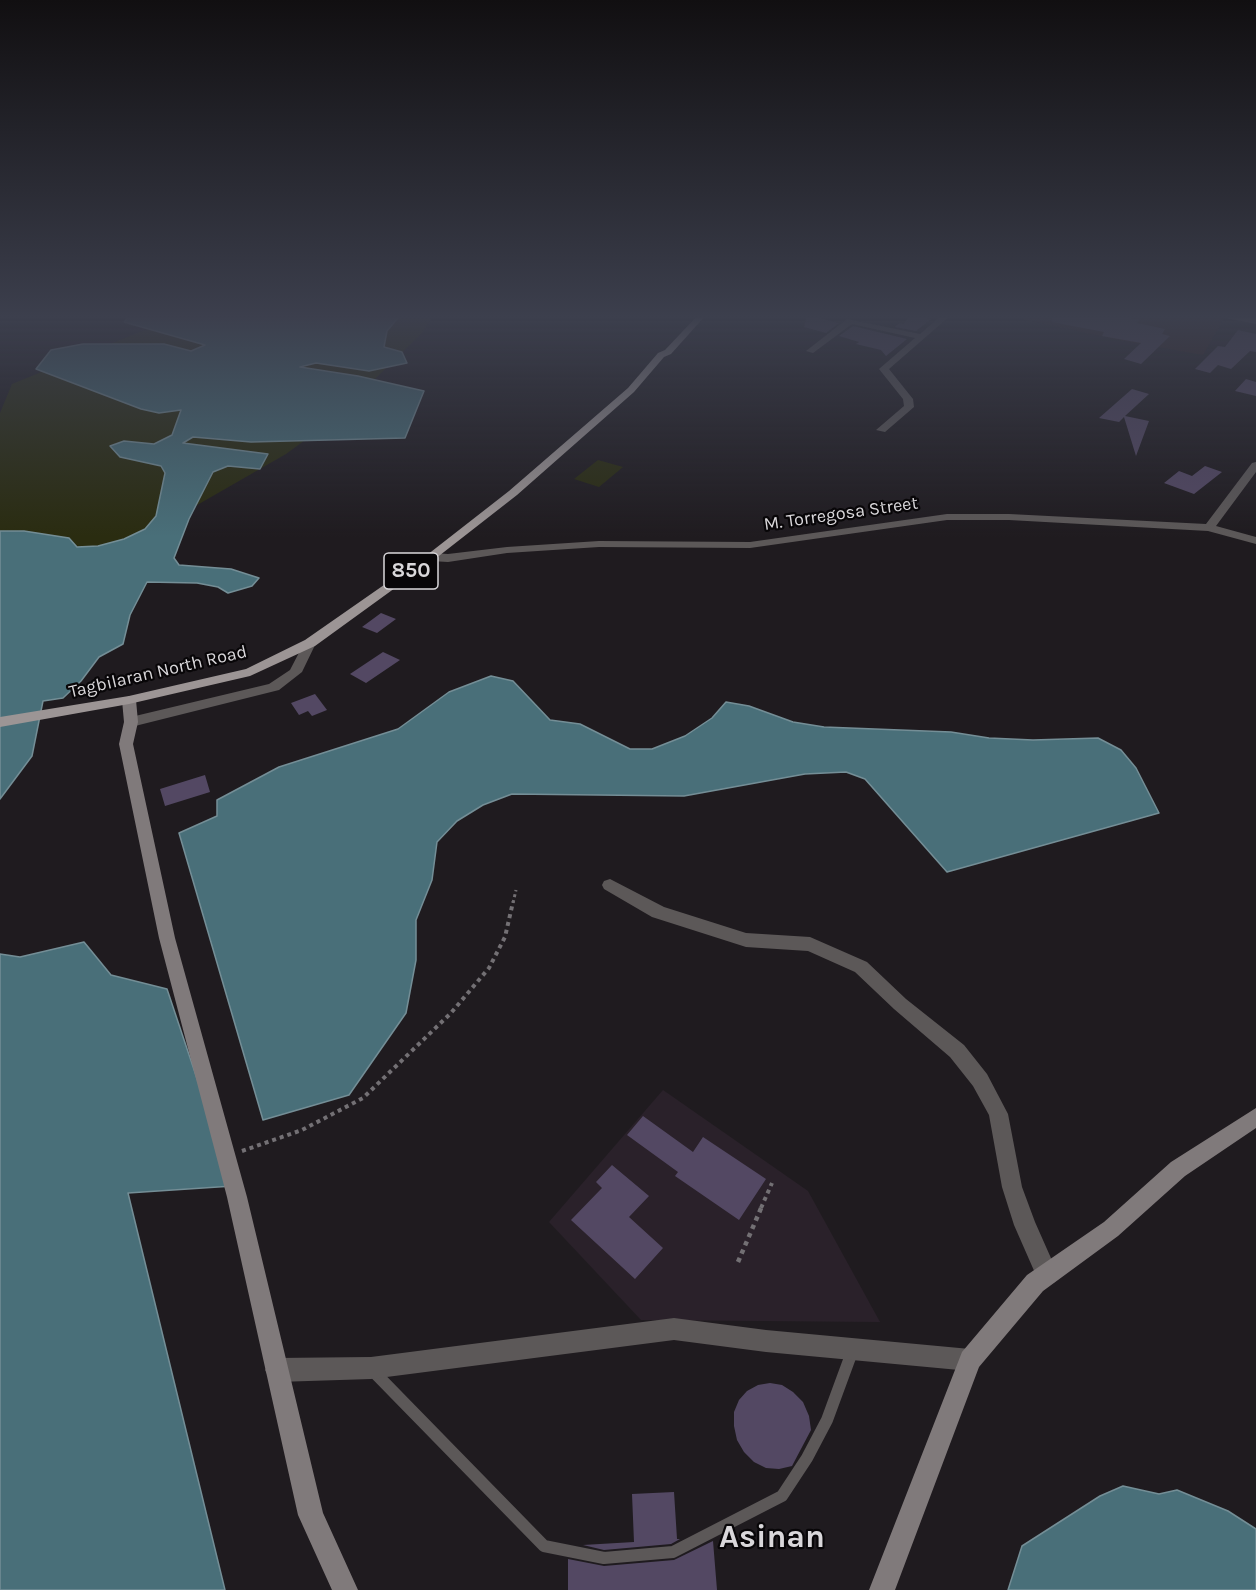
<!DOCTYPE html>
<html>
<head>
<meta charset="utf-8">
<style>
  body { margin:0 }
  canvas { display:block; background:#1f1b1f }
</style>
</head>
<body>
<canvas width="1256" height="1590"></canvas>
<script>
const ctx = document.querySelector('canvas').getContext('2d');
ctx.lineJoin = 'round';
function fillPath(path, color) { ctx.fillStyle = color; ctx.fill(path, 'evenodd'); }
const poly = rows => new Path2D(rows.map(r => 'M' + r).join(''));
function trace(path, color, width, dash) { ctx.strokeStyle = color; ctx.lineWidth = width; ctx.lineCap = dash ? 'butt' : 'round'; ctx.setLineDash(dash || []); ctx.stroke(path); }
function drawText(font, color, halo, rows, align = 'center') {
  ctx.font = font + ' Karla,sans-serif'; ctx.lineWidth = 4.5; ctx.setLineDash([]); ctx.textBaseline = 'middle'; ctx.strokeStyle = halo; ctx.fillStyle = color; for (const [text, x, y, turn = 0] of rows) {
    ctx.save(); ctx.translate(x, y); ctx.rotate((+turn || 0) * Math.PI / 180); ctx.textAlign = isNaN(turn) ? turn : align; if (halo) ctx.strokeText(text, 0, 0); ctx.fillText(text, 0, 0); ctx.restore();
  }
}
fillPath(poly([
  [1025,315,1256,315,1256,324,1224,318,1203,355,1119,340,1022,319]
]), '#301d1c');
fillPath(poly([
  [663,1090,808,1191,880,1322,641,1320,549,1222]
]), '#2a212a');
fillPath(poly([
  [171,315,434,315,421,334,334,419,286,454,185,512,131,552,0,571,0,413,12,384,169,320],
  [598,460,623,467,599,487,574,479]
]), '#2a2c10');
const water = poly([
  [130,315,405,315,398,318,387,331,384,347,402,352,407,363,369,371,316,363,300,367,358,376,424,391,405,438,251,442,193,437,183,443,268,454,260,469,228,466,213,472,189,519,174,558,179,565,231,569,259,578,252,586,228,593,218,587,197,583,147,582,130,615,123,644,99,657,81,681,63,698,43,701,32,756,0,799,0,531,24,531,69,538,77,547,98,546,124,539,145,529,156,516,165,473,161,466,120,457,110,446,124,441,154,444,172,435,181,410,159,413,141,409,36,369,51,350,83,344,164,344,191,351,205,345,124,322,130,315],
  [491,676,513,681,550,720,580,724,630,749,652,749,685,736,712,718,726,702,749,706,793,722,824,727,951,732,989,738,1033,740,1098,738,1121,750,1136,768,1159,813,947,872,865,779,846,772,805,774,684,796,512,794,483,805,457,821,437,842,432,880,416,920,416,960,406,1013,349,1095,263,1120,179,833,217,816,217,800,279,767,398,729,449,692,491,676],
  [84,942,111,975,167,989,233,1186,128,1193,225,1590,0,1590,0,954,20,957,84,942],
  [1123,1486,1159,1494,1177,1490,1228,1511,1256,1529,1256,1590,1008,1590,1022,1546,1100,1496,1123,1486]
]);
fillPath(water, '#496f79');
trace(water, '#748e96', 1.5);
fillPath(poly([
  [807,315,839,323,826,333,804,327],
  [911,315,931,319,916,331,895,327,899,323,903,324],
  [1053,315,1112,315,1139,320,1137,323,1165,329,1162,334,1170,336,1141,364,1124,359,1141,343,1102,336,1104,332,1052,322],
  [853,326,907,339,886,356,881,350,856,344,859,342,839,336],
  [1238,330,1256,334,1256,352,1250,351,1231,369,1218,365,1210,373,1195,369,1218,346,1225,347],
  [1246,379,1256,382,1256,396,1235,391],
  [1132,389,1149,394,1125,416,1149,421,1136,456,1124,417,1119,422,1099,418],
  [1205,466,1222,472,1194,494,1164,483,1179,471,1192,476],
  [381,613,396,619,377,633,362,627],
  [383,652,400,660,366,683,350,674],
  [315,694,327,710,312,716,308,711,299,715,291,703],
  [205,775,210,792,165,806,160,789],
  [643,1116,693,1152,703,1137,766,1179,739,1220,675,1176,678,1172,627,1135],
  [612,1165,649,1196,629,1217,663,1248,635,1279,571,1220,602,1188,596,1182],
  [770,1383,782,1385,793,1392,803,1402,809,1416,811,1430,792,1466,779,1469,766,1468,754,1462,744,1452,737,1440,734,1426,734,1412,739,1400,747,1391,758,1385],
  [674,1492,677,1539,680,1539,671,1544,604,1550,583,1545,634,1542,632,1494],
  [713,1541,717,1590,568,1590,568,1559,604,1566,674,1560]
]), '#534863');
trace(poly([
  [513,903,516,890]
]), '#737074', 3, [3, 3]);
trace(poly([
  [242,1151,302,1130,363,1098,451,1013,489,968,505,937,513,902],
  [761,1208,772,1183]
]), '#737074', 4, [4, 4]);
trace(poly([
  [738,1262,762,1206]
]), '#737074', 4.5, [4.5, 4.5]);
trace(poly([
  [374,1372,544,1546,604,1558,673,1552,782,1496,807,1458,827,1420,852,1352]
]), '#5c5858', 12);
fillPath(poly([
  [942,315,951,315,889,369,913,399,914,407,885,432,876,430,904,406,903,399,879,369,915,338,852,324,813,353,806,351,847,319,920,334,942,315],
  [1256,462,1256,472,1216,526,1256,537,1256,544,1208,531,1009,520,947,520,750,548,599,547,507,553,448,562,431,561,425,557,431,553,448,554,507,547,599,541,750,542,947,514,1009,514,1206,524,1252,463,1256,462],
  [310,639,316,643,302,672,279,690,131,727,124,722,131,717,269,684,290,670,304,643,310,639],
  [610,879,664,907,746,933,810,937,867,962,906,999,964,1045,987,1074,1008,1114,1022,1187,1035,1222,1058,1274,1055,1282,1047,1285,1039,1282,1014,1225,1002,1187,989,1115,973,1086,950,1057,894,1009,855,972,808,951,746,947,652,917,604,889,602,885,604,881,610,879],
  [674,1318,766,1330,970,1349,978,1352,981,1360,978,1368,970,1371,766,1352,674,1340,371,1379,277,1382,269,1378,265,1370,269,1362,277,1358,371,1357,674,1318]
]), '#5c5858');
fillPath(poly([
  [1217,315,1256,318,1256,324,1221,317,1217,315],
  [129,696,136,700,138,722,133,744,175,938,247,1197,323,1513,358,1590,332,1590,298,1515,227,1197,159,938,119,744,124,722,122,700,129,696],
  [1256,1108,1256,1128,1185,1176,1118,1236,1043,1291,979,1367,895,1590,869,1590,962,1352,1027,1275,1104,1222,1171,1162,1256,1108]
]), '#807a7b');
fillPath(poly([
  [698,315,706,315,671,354,664,357,634,392,517,495,435,559,315,646,250,676,129,704,0,727,0,717,129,696,246,669,305,640,427,555,509,491,628,388,658,353,665,350,698,315]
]), '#9c9595');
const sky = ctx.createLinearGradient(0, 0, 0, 537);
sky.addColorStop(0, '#110f11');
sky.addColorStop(0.59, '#3c3f4d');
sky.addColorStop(1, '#3c3f4d00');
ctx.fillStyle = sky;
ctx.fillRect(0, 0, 1256, 537);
drawText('18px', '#d9d7da', '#080608', [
  ["M. Torregosa Street",841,514,-8],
  ["Tagbilaran North Road",158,672,-13]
]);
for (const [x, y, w] of [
  [411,571,54]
]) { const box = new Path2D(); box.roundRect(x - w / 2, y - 18, w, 36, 4.5); ctx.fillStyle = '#080608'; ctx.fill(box); trace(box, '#d9d7da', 1.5); }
drawText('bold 21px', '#d9d7da', null, [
  ["850",411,571]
]);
drawText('bold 32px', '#d9d7da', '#080608', [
  ["Asinan",772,1538]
]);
</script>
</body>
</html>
